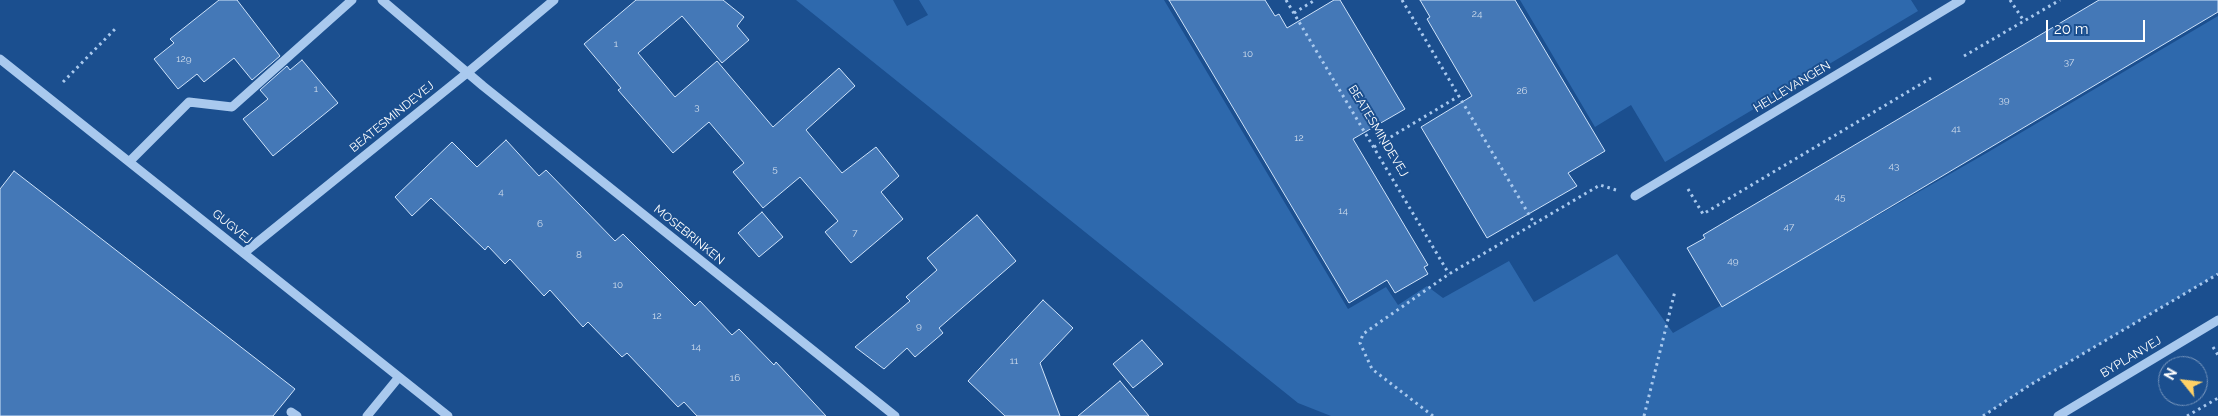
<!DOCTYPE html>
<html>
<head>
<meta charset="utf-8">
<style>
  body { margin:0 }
  #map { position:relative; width:2218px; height:416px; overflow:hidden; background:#1b4f8f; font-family:Raleway,sans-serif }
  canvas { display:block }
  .north { position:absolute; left:2158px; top:356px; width:50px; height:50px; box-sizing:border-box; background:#1b4f8f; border:1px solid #7695bc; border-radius:50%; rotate:299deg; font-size:14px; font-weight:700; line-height:20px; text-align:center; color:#fff }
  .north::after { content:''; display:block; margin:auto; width:18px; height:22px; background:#ffd166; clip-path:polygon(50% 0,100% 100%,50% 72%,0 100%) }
  .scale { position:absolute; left:2046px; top:20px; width:99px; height:22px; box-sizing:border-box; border:2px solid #fff; border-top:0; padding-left:6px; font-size:15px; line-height:18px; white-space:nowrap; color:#fff; -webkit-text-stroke:4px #1b4f8f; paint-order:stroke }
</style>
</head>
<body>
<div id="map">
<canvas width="2218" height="416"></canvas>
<div class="north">N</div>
<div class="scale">20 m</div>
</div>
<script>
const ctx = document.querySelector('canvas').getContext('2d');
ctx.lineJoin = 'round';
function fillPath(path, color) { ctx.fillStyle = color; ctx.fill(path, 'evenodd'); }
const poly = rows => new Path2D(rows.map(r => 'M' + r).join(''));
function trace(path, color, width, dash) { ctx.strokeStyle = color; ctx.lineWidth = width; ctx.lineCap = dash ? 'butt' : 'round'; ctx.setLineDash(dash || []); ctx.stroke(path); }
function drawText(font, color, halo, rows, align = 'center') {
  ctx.font = font + ' Raleway,sans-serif'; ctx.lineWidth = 4; ctx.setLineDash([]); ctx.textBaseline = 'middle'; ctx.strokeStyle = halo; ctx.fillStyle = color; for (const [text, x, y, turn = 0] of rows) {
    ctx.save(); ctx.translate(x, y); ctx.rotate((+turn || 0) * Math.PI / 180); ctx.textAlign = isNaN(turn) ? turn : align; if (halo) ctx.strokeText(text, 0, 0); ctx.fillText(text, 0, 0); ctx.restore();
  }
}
fillPath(poly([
  [796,0,893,0,907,26,928,15,919,0,1164,0,1348,309,1386,287,1398,305,1427,286,1443,298,1509,261,1534,302,1617,254,1673,333,1990,151,2218,16,2218,274,2030,385,1983,416,1331,416,1298,403],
  [1520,0,1911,0,1918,11,1665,162,1631,105,1595,127]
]), '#2e69ad');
const building = poly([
  [219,0,237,0,280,56,252,80,234,58,204,82,197,74,178,89,154,59,174,43,170,39,219,0],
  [636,0,723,0,744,17,737,26,749,40,722,63,682,16,638,53,675,97,717,61,773,127,839,68,855,86,806,130,842,173,876,147,899,176,881,192,903,219,851,263,825,232,838,221,800,177,763,208,733,172,744,163,709,122,673,153,618,90,621,88,584,44,636,0],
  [1169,0,1265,0,1275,16,1279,14,1287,28,1334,0,1340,0,1405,109,1353,139,1428,265,1424,267,1428,274,1395,293,1387,280,1349,303,1169,0],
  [1420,0,1515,0,1605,151,1568,173,1577,186,1487,238,1421,127,1472,96,1427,19,1430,17,1420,0],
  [2099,0,2218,0,2218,12,1722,307,1687,248,1705,238,1703,235,2099,0],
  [302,60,338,103,273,156,243,119,268,99,260,90,287,66,290,70,302,60],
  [506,140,539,176,546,170,615,241,623,234,695,306,700,301,732,335,739,329,774,365,776,362,826,416,697,416,684,402,678,407,627,353,622,357,588,322,583,327,550,290,544,296,510,259,505,264,488,246,485,250,431,198,412,216,395,197,452,142,477,167,506,140],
  [14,171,295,389,273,416,0,416,0,189,14,171],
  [762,212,783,237,759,257,738,233,762,212],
  [977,215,1016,261,939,328,943,333,915,357,907,348,884,369,855,347,910,301,906,297,937,270,927,258,977,215],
  [1043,300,1073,328,1040,363,1060,416,1005,416,968,381,1043,300],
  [1142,340,1163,364,1133,388,1113,364,1142,340],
  [1120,381,1149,416,1078,416,1120,381]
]);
fillPath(building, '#4478b7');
trace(building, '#cfe3fa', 1);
trace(poly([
  [1286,0,1449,274],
  [1402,0,1534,223],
  [2010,0,2024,21],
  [1294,13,1315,0],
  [1964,56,2060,0],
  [63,82,115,29],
  [1374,147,1459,96],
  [1688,189,1703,214,1931,78],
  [2213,347,2218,355],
  [1433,416,1372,369,1360,343,1363,334,1449,274,1600,185,1616,190],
  [1644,416,1675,291],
  [1983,416,2030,385,2218,274],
  [2187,416,2218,398]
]), '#a9c9ee', 3, [2.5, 4]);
trace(poly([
  [382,0,483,86,895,416],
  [0,59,448,416],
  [130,161,189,102,232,107,352,0],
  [1635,196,1961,0],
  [244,253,467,73,554,0],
  [291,412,297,416],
  [367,416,399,377],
  [2058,416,2218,320]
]), '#a9c9ee', 9);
drawText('10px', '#d0dded', null, [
  ["24",1477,14],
  ["1",616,44],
  ["10",1248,54],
  ["129",184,59],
  ["37",2069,62],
  ["1",316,89],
  ["26",1522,91],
  ["39",2004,100],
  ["3",697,107],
  ["41",1956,129],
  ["12",1299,138],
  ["43",1894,166],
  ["5",775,169],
  ["4",501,192],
  ["45",1840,197],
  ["14",1343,211],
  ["6",540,224],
  ["47",1789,227],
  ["7",855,233],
  ["8",579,255],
  ["49",1733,261],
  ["10",618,285],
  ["12",657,316],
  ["9",919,326],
  ["14",696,347],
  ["11",1014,361],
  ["16",735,378]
]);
drawText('12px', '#fff', '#1b4f8f', [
  ["HELLEVANGEN",1792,87,-31],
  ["BEATESMINDEVEJ",392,117,-39],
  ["BEATESMINDEVEJ",1378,131,59],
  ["GUGVEJ",232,227,39],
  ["MOSEBRINKEN",689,235,39],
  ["BYPLANVEJ",2131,357,-31]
]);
</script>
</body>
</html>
